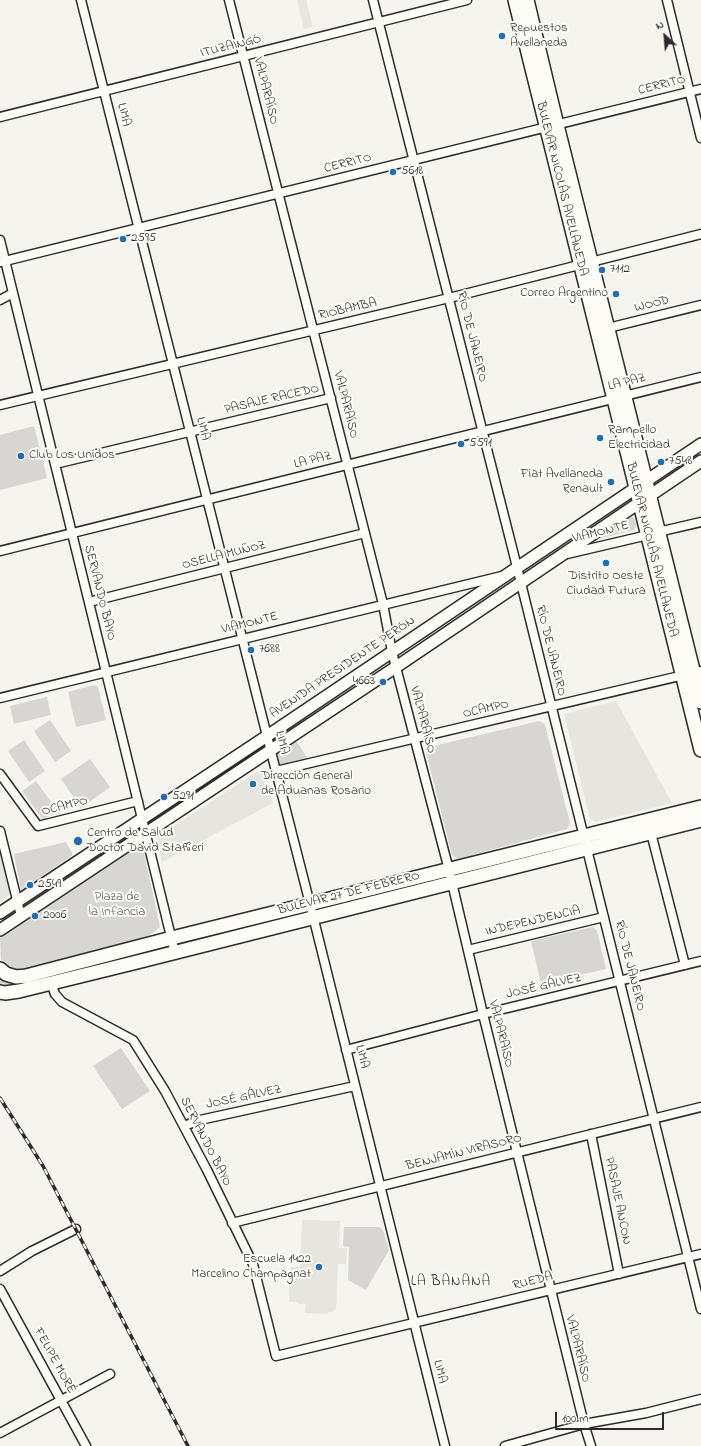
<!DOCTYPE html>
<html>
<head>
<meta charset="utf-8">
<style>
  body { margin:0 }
  #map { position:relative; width:701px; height:1446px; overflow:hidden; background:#f5f4ef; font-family:"Indie Flower",sans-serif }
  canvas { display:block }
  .north { position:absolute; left:645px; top:16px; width:40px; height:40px; -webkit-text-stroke:3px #fdfcf7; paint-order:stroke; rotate:334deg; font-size:11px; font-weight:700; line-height:16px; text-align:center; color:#2b2b2b }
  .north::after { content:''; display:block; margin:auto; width:14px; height:18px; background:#2b2b2b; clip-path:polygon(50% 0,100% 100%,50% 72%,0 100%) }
  .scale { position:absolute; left:555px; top:1412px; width:109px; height:18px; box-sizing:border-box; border:2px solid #2b2b2b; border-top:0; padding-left:5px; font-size:12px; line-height:14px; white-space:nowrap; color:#2b2b2b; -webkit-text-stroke:3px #fdfcf7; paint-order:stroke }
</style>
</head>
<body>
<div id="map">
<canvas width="701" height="1446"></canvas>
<div class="north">N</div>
<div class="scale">100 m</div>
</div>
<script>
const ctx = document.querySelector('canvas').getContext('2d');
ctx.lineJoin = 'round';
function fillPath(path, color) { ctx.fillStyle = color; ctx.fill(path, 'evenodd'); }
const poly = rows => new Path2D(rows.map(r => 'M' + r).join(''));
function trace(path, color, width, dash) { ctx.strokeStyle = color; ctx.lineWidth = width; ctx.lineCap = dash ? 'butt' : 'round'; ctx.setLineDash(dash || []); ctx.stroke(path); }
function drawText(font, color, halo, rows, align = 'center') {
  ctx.font = font + ' "Indie Flower",sans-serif'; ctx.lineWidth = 4; ctx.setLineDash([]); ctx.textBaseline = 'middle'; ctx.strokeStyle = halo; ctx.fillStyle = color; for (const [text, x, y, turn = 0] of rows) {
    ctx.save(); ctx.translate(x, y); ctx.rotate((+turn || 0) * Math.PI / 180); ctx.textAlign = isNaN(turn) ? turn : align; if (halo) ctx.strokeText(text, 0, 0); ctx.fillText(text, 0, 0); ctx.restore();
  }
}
fillPath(poly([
  [297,0,306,0,313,27,304,29],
  [616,701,672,803,596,822,590,819,564,714],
  [264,767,273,803,162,862,156,841,157,837],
  [0,855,10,894,0,903],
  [302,1220,340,1221,339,1248,347,1248,346,1264,338,1264,336,1309,332,1312,328,1312,328,1314,305,1313,306,1304,299,1304,298,1302,289,1302,290,1267,300,1267]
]), '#e6e5e0');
fillPath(poly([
  [34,426,47,478,0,490,0,435],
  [632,517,635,519,636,524,636,527,634,530,594,540,628,518],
  [94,685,98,687,106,720,76,727,68,692],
  [47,697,51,715,14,724,10,706],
  [50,720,71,751,55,762,34,731],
  [539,721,545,724,546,729,570,823,567,829,458,859,452,855,425,748],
  [295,739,309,761,281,766,277,762,276,755,278,750],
  [24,740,45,771,29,782,8,751],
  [90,759,110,787,81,808,61,779],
  [36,781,57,810,43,820,22,791],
  [66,842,73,855,21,890,14,854],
  [132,850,144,853,160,927,149,936,22,971,12,968,1,960,0,938],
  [593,927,597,931,606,969,541,984,531,941],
  [0,978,9,982,14,982,14,989,0,989],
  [121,1048,150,1091,122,1109,93,1066],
  [344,1227,379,1227,383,1230,389,1250,366,1290,348,1280,349,1247,343,1246]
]), '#d7d6d2');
const street = poly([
  [81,0,267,736,310,904,445,1446],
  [229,0,383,604,392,652,449,870,483,1014,584,1424,591,1446],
  [373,0,517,567,701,1309],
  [667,0,701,138],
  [0,117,467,0],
  [0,240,175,953],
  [1,262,701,89],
  [0,300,13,293],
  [608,328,701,305],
  [0,405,449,298,701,234],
  [55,464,331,398],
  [658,532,701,522],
  [0,551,701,377],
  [567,554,648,535],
  [89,602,365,533],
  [0,698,502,576],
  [276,771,701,671],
  [0,774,38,826,138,801],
  [0,831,21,916],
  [651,833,685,965],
  [468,950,604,917],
  [51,983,55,994,62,1002,133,1040,165,1091,207,1170,253,1264,276,1356,701,1254],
  [346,1050,483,1014,701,961],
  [184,1126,200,1120,355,1086],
  [591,1134,619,1274],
  [232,1223,701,1107],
  [0,1271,32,1251,76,1229],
  [0,1289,86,1446],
  [0,1433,110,1374],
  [505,1446,584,1424,646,1413,701,1399]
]);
const secondary = poly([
  [0,913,267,736,701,444],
  [0,930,396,667,701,461]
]);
const primary = poly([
  [515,0,701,750],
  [527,0,557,125,701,702],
  [0,969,6,974,16,977,26,976,172,938,701,807],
  [0,992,5,993,19,991,129,964,701,820]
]);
trace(street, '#2b2b2b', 11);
trace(secondary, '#2b2b2b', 14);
trace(primary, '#2b2b2b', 16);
trace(street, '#fdfcf7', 8);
trace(secondary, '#fdfcf7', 11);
trace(primary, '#fdfcf7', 13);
const rail = poly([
  [0,1098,43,1166,188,1446]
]);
trace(rail, '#2b2b2b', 3.5);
trace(rail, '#fdfcf7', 2, [6]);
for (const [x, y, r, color] of [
  [502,36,4,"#1f6fb2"],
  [393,172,4,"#1f6fb2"],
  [123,239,4,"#1f6fb2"],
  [602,270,4,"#1f6fb2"],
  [616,294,4,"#1f6fb2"],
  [600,438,4,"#1f6fb2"],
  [461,444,4,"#1f6fb2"],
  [21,456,4,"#1f6fb2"],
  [661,462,4,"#1f6fb2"],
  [611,482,4,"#1f6fb2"],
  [606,563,4,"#1f6fb2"],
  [251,650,4,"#1f6fb2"],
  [383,682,4,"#1f6fb2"],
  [253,784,4,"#1f6fb2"],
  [164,797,4,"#1f6fb2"],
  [78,841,5,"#1f6fb2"],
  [30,885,4,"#1f6fb2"],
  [35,916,4,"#1f6fb2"],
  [319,1267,4,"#1f6fb2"]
]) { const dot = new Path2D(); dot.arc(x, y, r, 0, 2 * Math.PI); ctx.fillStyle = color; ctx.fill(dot); trace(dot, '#fdfcf7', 1.5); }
drawText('13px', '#2b2b2b', '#fdfcf7', [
  ["Repuestos",510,29],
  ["Avellaneda",510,44],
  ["5618",401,172],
  ["2595",131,239],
  ["7112",610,270],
  ["Correo Argentino",608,294,"right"],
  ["Rampello",608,431],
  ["Electricidad",608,446],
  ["5591",469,444],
  ["Club Los Unidos",29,456],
  ["7548",669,462],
  ["Fiat Avellaneda",603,475,"right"],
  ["Renault",603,490,"right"],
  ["Distrito Oeste",606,577,"center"],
  ["Ciudad Futura",606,592,"center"],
  ["7688",259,650],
  ["4663",375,682,"right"],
  ["Dirección General",261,777],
  ["de Aduanas Rosario",261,792],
  ["5291",172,797],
  ["Centro de Salud",87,834],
  ["Doctor David Staffieri",87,849],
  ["2549",38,885],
  ["2006",43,916],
  ["Escuela 1422",311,1260,"right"],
  ["Marcelino Champagnat",311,1275,"right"]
], 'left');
drawText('13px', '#2b2b2b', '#fdfcf7', [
  ["ITUZAINGÓ",231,47,-14],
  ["CERRITO",662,86,-14],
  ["VALPARAÍSO",265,91,76],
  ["LIMA",123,115,76],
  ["CERRITO",348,164,-14],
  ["BULEVAR NICOLÁS AVELLANEDA",561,189,76],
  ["WOOD",652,305,-14],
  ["RIOBAMBA",348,310,-13],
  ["RÍO DE JANEIRO",471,337,76],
  ["LA PAZ",627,383,-14],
  ["PASAJE RACEDO",272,400,-13],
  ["VALPARAÍSO",345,405,76],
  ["LIMA",202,429,76],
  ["LA PAZ",313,461,-14],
  ["VIAMONTE",601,533,-14],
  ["BULEVAR NICOLÁS AVELLANEDA",651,550,76],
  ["OSELLA MUÑOZ",224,556,-14],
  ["SERVANDO BAYO",99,593,76],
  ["VIAMONTE",250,624,-14],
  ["RÍO DE JANEIRO",550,651,76],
  ["AVENIDA PRESIDENTE PERÓN",343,668,-34],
  ["OCAMPO",486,710,-13],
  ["VALPARAÍSO",422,720,75],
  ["LIMA",281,743,76],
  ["OCAMPO",65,807,-14],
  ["BULEVAR 27 DE FEBRERO",349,894,-14],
  ["INDEPENDENCIA",533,922,-13],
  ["RÍO DE JANEIRO",629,966,76],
  ["JOSÉ GÁLVEZ",544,987,-13],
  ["VALPARAÍSO",500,1034,76],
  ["LIMA",361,1057,76],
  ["JOSÉ GÁLVEZ",244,1098,-12],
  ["SERVANDO BAYO",205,1142,63],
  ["BENJAMÍN VIRASORO",464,1153,-14],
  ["PASAJE ANCON",617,1201,78],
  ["RUEDA",533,1282,-14],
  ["VALPARAÍSO",577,1349,76],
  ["FELIPE MORÉ",54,1361,61],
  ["LIMA",439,1372,76]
]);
drawText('13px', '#565655', '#fdfcf7', [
  ["Plaza de",117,898],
  ["la Infancia",117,913]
]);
ctx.letterSpacing = '1px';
drawText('14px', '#2b2b2b', '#fdfcf7', [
  ["LA BANANA",451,1283]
]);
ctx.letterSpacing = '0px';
</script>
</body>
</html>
